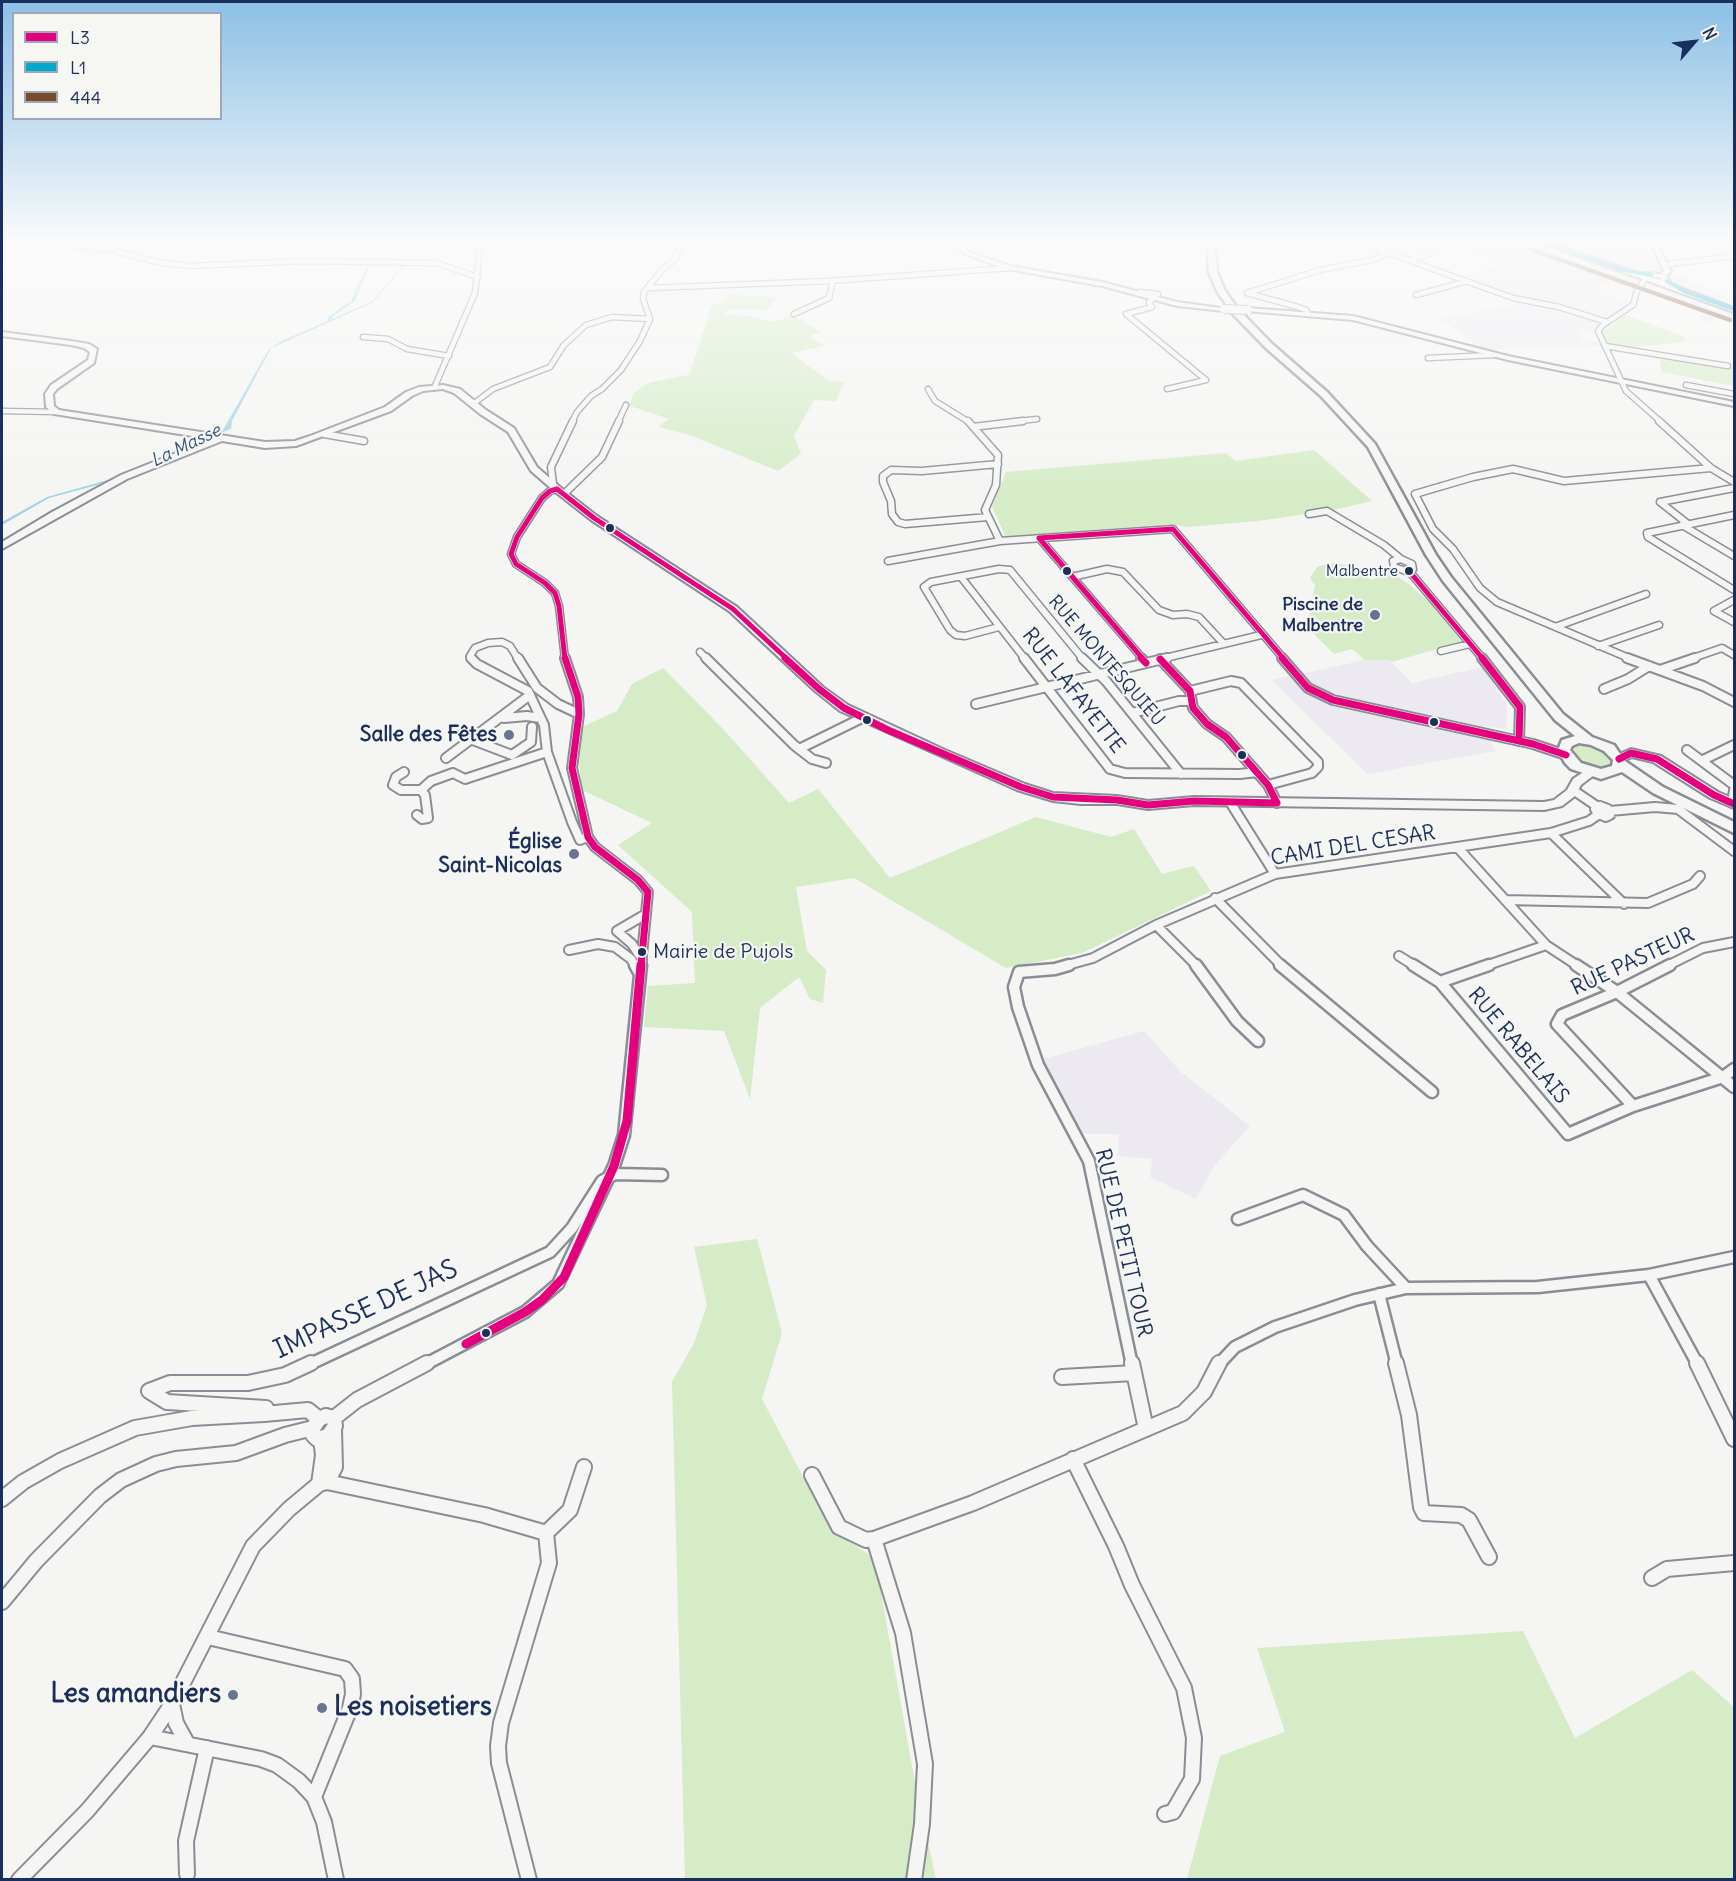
<!DOCTYPE html>
<html>
<head>
<meta charset="utf-8">
<style>
  body { margin:0 }
  #map { position:relative; width:1736px; height:1881px; overflow:hidden; background:#f5f5f3; font-family:Delius,sans-serif }
  canvas { display:block }
  .frame { position:absolute; inset:0; border:3px solid #1b2f5e; pointer-events:none }
  .legend { position:absolute; left:12px; top:12px; width:210px; height:108px; box-sizing:border-box; background:#f6f6f2; border:2px solid #9ea6b7; margin:0; padding:8px 10px; list-style:none; font-size:18px; color:#1b2f5e }
  .legend li { display:flex; align-items:center; gap:12px; height:30px }
  .legend b { width:30px; border:2px solid #9ea6b7 }
  .north { position:absolute; left:1664px; top:12px; width:60px; height:60px; -webkit-text-stroke:4px #f6f6f2; paint-order:stroke; rotate:62deg; font-size:16px; font-weight:700; line-height:24px; text-align:center; color:#1b2f5e }
  .north::after { content:''; display:block; margin:auto; width:21px; height:27px; background:#1b2f5e; clip-path:polygon(50% 0,100% 100%,50% 72%,0 100%) }
</style>
</head>
<body>
<div id="map">
<canvas width="1736" height="1881"></canvas>
<div class="frame"></div>
<ul class="legend">
<li><b style="height:8px;background:#e5007d"></b>L3</li>
<li><b style="height:8px;background:#00a9ce"></b>L1</li>
<li><b style="height:8px;background:#7a4b2a"></b>444</li>
</ul>
<div class="north">N</div>
</div>
<script>
const ctx = document.querySelector('canvas').getContext('2d');
ctx.lineJoin = 'round';
function fillPath(path, color) { ctx.fillStyle = color; ctx.fill(path, 'evenodd'); }
const poly = rows => new Path2D(rows.map(r => 'M' + r).join(''));
function trace(path, color, width, dash) { ctx.strokeStyle = color; ctx.lineWidth = width; ctx.lineCap = dash ? 'butt' : 'round'; ctx.setLineDash(dash || []); ctx.stroke(path); }
function drawText(font, color, halo, rows, align = 'center') {
  ctx.font = font + ' Delius,sans-serif'; ctx.lineWidth = 4.5; ctx.setLineDash([]); ctx.textBaseline = 'middle'; ctx.strokeStyle = halo; ctx.fillStyle = color; for (const [text, x, y, turn = 0] of rows) {
    ctx.save(); ctx.translate(x, y); ctx.rotate((+turn || 0) * Math.PI / 180); ctx.textAlign = isNaN(turn) ? turn : align; if (halo) ctx.strokeText(text, 0, 0); ctx.fillText(text, 0, 0); ctx.restore();
  }
}
fillPath(poly([
  [1430,239,1644,239,1654,249,1663,269,1734,299,1734,325,1718,319,1706,323,1700,316,1722,308,1714,304,1696,311,1687,297,1664,295,1662,290,1638,285,1633,289,1610,283,1597,289,1630,305,1593,330,1580,331,1582,340,1600,341,1603,346,1517,345,1488,352,1440,319,1526,303,1460,277,1502,265],
  [1365,660,1389,660,1412,683,1483,667,1507,705,1506,729,1483,726,1495,751,1367,774,1272,680],
  [1144,1031,1181,1072,1250,1126,1215,1165,1196,1199,1150,1177,1152,1159,1118,1156,1119,1134,1083,1134,1043,1059]
]), '#ede9f0');
fillPath(poly([
  [729,294,779,297,767,310,728,309,725,314,755,317,773,322,793,315,821,332,809,336,825,346,791,353,829,381,844,382,836,401,814,400,794,436,801,454,778,471,690,435,658,427,669,419,630,406,633,394,647,383,689,375,713,303,721,304],
  [1626,315,1685,337,1685,342,1624,348,1610,346,1600,333],
  [1659,355,1734,368,1734,386,1662,372],
  [1314,450,1372,501,1333,510,1258,521,1188,527,1170,524,1006,537,992,507,1006,472,1227,453,1235,461],
  [1330,563,1348,565,1372,580,1391,572,1410,585,1430,603,1462,642,1391,662,1389,660,1365,660,1352,649,1334,654,1307,627,1315,585,1310,578,1317,567],
  [663,668,724,730,789,803,818,789,890,878,1036,817,1111,837,1134,829,1162,874,1194,866,1211,891,1082,953,1006,968,854,878,796,887,807,951,826,970,823,1003,810,999,799,977,760,1008,750,1099,724,1031,644,1027,648,986,695,983,692,912,618,845,652,823,582,790,579,765,582,727,617,711,632,684],
  [1578,743,1598,745,1611,757,1611,763,1616,766,1607,770,1582,766,1570,752,1572,747],
  [757,1239,782,1333,762,1399,830,1528,875,1559,916,1788,936,1879,685,1879,672,1382,694,1343,707,1305,694,1247],
  [1523,1631,1575,1738,1692,1670,1734,1707,1734,1879,1187,1879,1220,1756,1285,1732,1257,1648]
]), '#d5ecc6');
fillPath(poly([
  [368,263,371,263,355,301,332,317,334,320,271,348,232,421,231,429,212,436,223,430,269,349,284,340,328,321,328,317,351,301],
  [205,438,208,439,130,471,112,481,49,498,2,525,2,522,47,497,111,479]
]), '#a1d2e4');
trace(poly([
  [408,262,431,239],
  [332,320,372,302,406,263]
]), '#a1d2e4', 1.5);
const streetFar4 = poly([
  [1350,239,1513,298,1559,307,1607,322],
  [2,243,60,244,112,250,157,262,191,266,301,261,436,263,478,277],
  [1409,260,1436,252],
  [1670,264,1734,256],
  [1646,278,1637,291,1633,305,1603,325,1598,331,1626,391,1661,422],
  [648,288,830,281,1009,268],
  [1140,292,1158,294,1149,302,1152,307,1126,314,1206,380,1167,389],
  [1247,293,1320,270,1376,259,1388,253],
  [1247,293,1298,307,1306,310,1308,314],
  [1416,295,1467,281],
  [794,314,829,298,833,280],
  [363,337,388,339,407,349,449,356],
  [1605,346,1728,366],
  [1428,358,1494,355],
  [1686,385,1734,394],
  [435,386,475,293,481,239],
  [928,389,935,401,969,422],
  [473,404,493,389,550,367,564,345,586,325,612,317,650,319],
  [2,411,57,412],
  [572,422,577,412,591,396,602,389,621,370,640,341,650,319,643,299,644,292,662,270,675,259,679,248],
  [618,422,626,405],
  [1011,422,1037,419]
]);
const streetFar3 = poly([
  [968,421,998,455,996,485,985,510,1000,541],
  [1659,421,1711,468,1734,482],
  [973,427,1023,421],
  [324,434,364,441],
  [553,484,551,467,573,421],
  [557,489,550,491,542,498,517,537,511,554,516,564,545,583,555,593,559,606,565,659],
  [564,494,602,457,619,421],
  [1309,514,1327,511,1384,545,1401,559],
  [1734,515,1647,533,1648,537,1734,590],
  [988,517,905,524,898,522,892,514,891,501,883,482,883,476,891,470,922,471,998,464],
  [1688,524,1660,502,1734,488],
  [1682,525,1734,556],
  [1039,538,1143,659],
  [1401,559,1412,564,1413,569,1406,571,1394,567,1393,561,1401,559],
  [888,561,1000,541,1173,529,1284,659],
  [1409,571,1483,659],
  [961,577,1025,659],
  [1072,577,1107,569,1123,572,1159,610,1173,615,1187,614,1199,617,1224,644],
  [1734,600,1714,611,1734,622],
  [999,627,965,636,956,635,950,630,924,587,931,582,999,569,1010,570,1083,659],
  [1555,627,1646,594],
  [1598,646,1659,625],
  [1441,651,1470,644],
  [700,652,707,659],
  [473,659,470,656,475,648,488,643,502,642,510,646,518,659],
  [1161,659,1261,635],
  [1631,659,1497,602,1480,588,1453,549,1433,529,1415,494,1473,477,1513,469,1564,481,1711,468],
  [1690,659,1722,648,1734,655]
]);
const streetFar2 = poly([
  [471,658,477,664,528,691,544,725,547,752,572,822,580,840,588,837],
  [518,658,537,688,558,704,579,714],
  [565,658,578,697,579,714,572,768,588,837,595,847,638,880,648,892,641,966],
  [706,658,794,745,812,759,826,763],
  [1024,658,1110,769,1125,773,1240,774,1257,772],
  [1082,658,1106,681,1181,774],
  [1141,658,1146,663],
  [1282,658,1308,688,1333,700,1533,744,1566,755],
  [1482,658,1520,707,1519,741],
  [1627,658,1703,686,1734,702],
  [1160,659,1190,691,1193,708,1207,724,1226,737,1268,785,1277,803],
  [1660,670,1695,658],
  [1604,689,1628,679,1649,666],
  [1190,691,1231,681,1241,683,1318,762,1318,767,1312,773,1268,785],
  [976,704,1167,658],
  [1132,713,1179,701,1191,701],
  [504,718,527,716,540,718],
  [470,739,512,755,531,742,532,727],
  [799,749,862,718],
  [1687,750,1734,785],
  [446,758,530,695],
  [1703,760,1734,745],
  [404,772,396,777,393,785,401,790,421,790,431,781,453,773,465,779,547,752],
  [1573,790,1598,807],
  [1230,802,1275,874],
  [1732,803,1734,790],
  [1600,806,1608,809,1610,815,1606,817,1597,813,1595,809,1600,806],
  [1610,811,1655,807,1678,809,1734,851],
  [417,815,422,819,428,818,425,795,421,790],
  [1551,833,1624,904],
  [1458,848,1546,945,1578,966],
  [1215,898,1282,966],
  [1505,900,1648,903,1693,884,1700,876],
  [1156,925,1197,966],
  [569,950,598,944,615,947,631,959,635,966],
  [1399,956,1415,966],
  [642,959,632,944,617,931,646,914],
  [1064,966,1093,958,1156,925,1275,874,1551,833,1589,821,1599,814],
  [1485,966,1546,945],
  [1667,966,1703,948,1734,942]
]);
const streetFar1 = poly([
  [635,965,640,974],
  [1069,965,1055,969,1019,972,1014,987,1018,1007,1038,1065,1089,1161,1132,1365],
  [1196,965,1237,1021,1258,1041],
  [1280,965,1432,1092],
  [1413,965,1440,982],
  [1489,965,1440,982,1568,1134,1633,1106,1723,1077,1734,1069],
  [1576,965,1617,992,1734,1087],
  [1633,1106,1557,1024,1562,1015,1617,992,1670,965],
  [1238,1219,1303,1195,1344,1215,1367,1246,1406,1288],
  [1649,1275,1698,1365],
  [1379,1294,1397,1365],
  [308,1365,550,1252,572,1228,602,1181,615,1174,662,1175],
  [424,1365,525,1312,558,1284,614,1166,624,1135,641,965],
  [1218,1365,1235,1347,1275,1327,1355,1300,1406,1288,1538,1287,1649,1275,1734,1257]
]);
const street = poly([
  [1132,1363,1146,1429],
  [1396,1363,1409,1415,1421,1507,1424,1513,1461,1515,1469,1520,1489,1557],
  [1697,1363,1734,1439],
  [1062,1377,1134,1373],
  [264,1414,308,1410,319,1419],
  [326,1416,334,1418,335,1426,328,1436,317,1439,313,1435,313,1428,319,1419,326,1416],
  [334,1418,357,1400,427,1363],
  [1073,1459,1116,1546,1132,1585,1184,1688,1194,1738,1192,1779,1173,1812,1165,1814],
  [812,1475,839,1527,866,1540,874,1539,973,1503,1183,1413,1204,1392,1219,1363],
  [327,1482,335,1467,334,1430],
  [319,1484,323,1455,321,1439],
  [2,1499,23,1482,60,1461,135,1428,192,1418,264,1414,266,1408,167,1402,149,1391,170,1383,248,1383,285,1375,311,1363],
  [546,1533,570,1510,584,1467],
  [874,1539,903,1633,925,1764,922,1824,914,1880],
  [1652,1578,1667,1569,1734,1563],
  [2,1602,36,1561,100,1496,121,1480,156,1464,176,1459,236,1453,285,1435,313,1428],
  [208,1637,345,1669,352,1679,353,1694,350,1708,314,1797],
  [172,1704,176,1723,187,1743],
  [150,1737,261,1759,277,1765,299,1781,314,1797,324,1822,336,1880],
  [187,1874,186,1841,207,1748],
  [19,1880,87,1811,150,1737,172,1704,253,1546,289,1509,319,1484,327,1482,484,1515,546,1533],
  [529,1880,499,1763,498,1746,501,1723,549,1563,546,1533]
]);
const secondary = poly([
  [954,239,960,239,962,245,969,252,1010,266,1102,282,1177,302,1228,309,1224,311,1177,306,1102,286,1007,269,965,254,957,247,954,239],
  [1531,239,1540,239,1644,275,1647,273,1660,274,1664,271,1653,248,1644,239,1651,239,1659,247,1671,271,1666,276,1670,281,1668,283,1734,308,1734,312,1531,239],
  [1655,277,1662,278,1662,279,1650,278,1655,277],
  [1248,308,1353,316,1508,356,1734,402,1734,406,1508,360,1353,320,1246,311,1244,310,1248,308],
  [2,332,71,341,89,344,97,349,94,363,57,389,53,394,54,406,59,410,265,442,295,441,310,436,385,407,406,392,419,387,443,385,460,389,486,410,514,428,537,467,560,487,597,516,737,607,823,687,848,705,945,750,1025,784,1053,793,1117,796,1148,801,1194,797,1544,802,1554,800,1567,790,1573,779,1588,769,1596,769,1598,772,1581,785,1575,796,1562,806,1544,810,1194,805,1148,809,1117,804,1081,804,1053,801,1017,790,840,711,815,691,729,611,591,520,554,491,531,471,508,432,480,414,454,393,443,389,423,391,412,396,391,411,296,446,265,448,222,441,127,479,2,549,2,542,52,512,121,475,211,439,54,414,46,407,45,394,51,385,88,360,90,352,84,348,71,345,2,336,2,332],
  [1631,749,1661,756,1718,792,1734,799,1734,808,1710,798,1653,762,1632,757,1619,763,1615,762,1613,759,1615,756,1631,749]
]);
const primary = poly([
  [1207,239,1214,239,1217,272,1225,291,1238,309,1272,344,1327,392,1375,444,1436,555,1451,577,1563,714,1592,737,1614,745,1625,761,1663,787,1734,822,1734,833,1653,793,1622,772,1601,779,1571,769,1565,763,1558,750,1562,740,1575,736,1555,720,1443,581,1426,555,1368,447,1321,396,1266,348,1232,313,1217,291,1209,272,1207,239],
  [1579,743,1591,745,1604,751,1613,760,1612,766,1601,769,1581,763,1570,750,1572,746,1579,743]
]);
trace(streetFar4, '#898d95', 7);
trace(streetFar3, '#898d95', 9);
trace(streetFar2, '#898d95', 12);
trace(streetFar1, '#898d95', 15);
trace(street, '#898d95', 18);
trace(secondary, '#898d95', 4);
trace(primary, '#898d95', 5);
trace(streetFar4, '#f5f5f3', 4.5);
trace(streetFar3, '#f5f5f3', 6);
trace(streetFar2, '#f5f5f3', 8);
trace(streetFar1, '#f5f5f3', 10);
trace(street, '#f5f5f3', 14);
fillPath(secondary, '#f5f5f3');
fillPath(primary, '#f5f5f3');
const secondaryBridge = poly([
  [1224,309,1248,310]
]);
trace(secondaryBridge, '#898d95', 10, []);
trace(secondaryBridge, '#f5f5f3', 8);
trace(poly([
  [557,489,594,518,733,609,787,659],
  [557,489,550,491,542,498,517,537,511,554,516,564,545,583,555,593,559,606,565,659],
  [1039,538,1173,529,1284,659],
  [1039,538,1143,659],
  [1409,571,1483,659]
]), '#e5007d', 5);
trace(poly([
  [565,658,578,697,579,714,572,768,588,837,595,847,638,880,648,892,641,966],
  [785,658,819,689,844,708,888,730,1021,787,1053,797,1117,800,1148,805,1194,801,1277,803],
  [1141,658,1146,663],
  [1282,658,1308,688,1333,700,1533,744,1566,755],
  [1482,658,1520,707,1519,741],
  [1160,659,1190,691,1193,708,1207,724,1226,737,1268,785,1277,803],
  [1619,759,1631,753,1657,759,1714,795,1734,804]
]), '#e5007d', 7);
trace(poly([
  [466,1344,525,1312,542,1300,564,1277,614,1166,627,1121,641,965]
]), '#e5007d', 9);
trace(poly([
  [1534,239,1620,269,1651,275],
  [1667,281,1684,291,1734,309]
]), '#00a9ce', 4);
trace(poly([
  [1530,249,1730,320]
]), '#7a4b2a', 4);
const sky = ctx.createLinearGradient(0, 0, 0, 502);
sky.addColorStop(0, '#8bc0e6');
sky.addColorStop(0.48, '#fafafa');
sky.addColorStop(1, '#fafafa00');
ctx.fillStyle = sky;
ctx.fillRect(0, 0, 1736, 502);
for (const [x, y, r, color] of [
  [610,528,5,"#1b2f5e"],
  [1067,571,5,"#1b2f5e"],
  [1409,571,5,"#1b2f5e"],
  [1375,615,6,"#677492"],
  [867,720,5,"#1b2f5e"],
  [1434,722,5,"#1b2f5e"],
  [509,735,6,"#677492"],
  [1242,755,5,"#1b2f5e"],
  [574,854,6,"#677492"],
  [642,952,5,"#1b2f5e"],
  [486,1333,5,"#1b2f5e"],
  [233,1695,6,"#677492"],
  [322,1708,6,"#677492"]
]) { const dot = new Path2D(); dot.arc(x, y, r, 0, 2 * Math.PI); ctx.fillStyle = color; ctx.fill(dot); trace(dot, '#f6f6f2', 2); }
drawText('16px', '#1b2f5e', '#f6f6f2', [
  ["Malbentre",1398,571]
], 'right');
drawText('italic 18px', '#34547e', '#f6f6f2', [
  ["La Masse",186,446,-26]
]);
drawText('bold 18px', '#1b2f5e', '#f6f6f2', [
  ["Piscine de",1363,605],
  ["Malbentre",1363,626]
], 'right');
drawText('18px', '#1b2f5e', '#f6f6f2', [
  ["RUE MONTESQUIEU",1106,661,49]
]);
drawText('20px', '#1b2f5e', '#f6f6f2', [
  ["Mairie de Pujols",653,952]
], 'left');
drawText('21px', '#1b2f5e', '#f6f6f2', [
  ["RUE LAFAYETTE",1073,691,52],
  ["CAMI DEL CESAR",1353,846,-9],
  ["RUE PASTEUR",1633,962,-25],
  ["RUE RABELAIS",1518,1046,50],
  ["RUE DE PETIT TOUR",1123,1243,77]
]);
drawText('bold 21px', '#1b2f5e', '#f6f6f2', [
  ["Salle des Fêtes",497,735],
  ["Église",562,842],
  ["Saint-Nicolas",562,866]
], 'right');
drawText('26px', '#1b2f5e', '#f6f6f2', [
  ["IMPASSE DE JAS",366,1310,-25]
]);
drawText('bold 26px', '#1b2f5e', '#f6f6f2', [
  ["Les amandiers",221,1695],
  ["Les noisetiers",334,1708,"left"]
], 'right');
</script>
</body>
</html>
